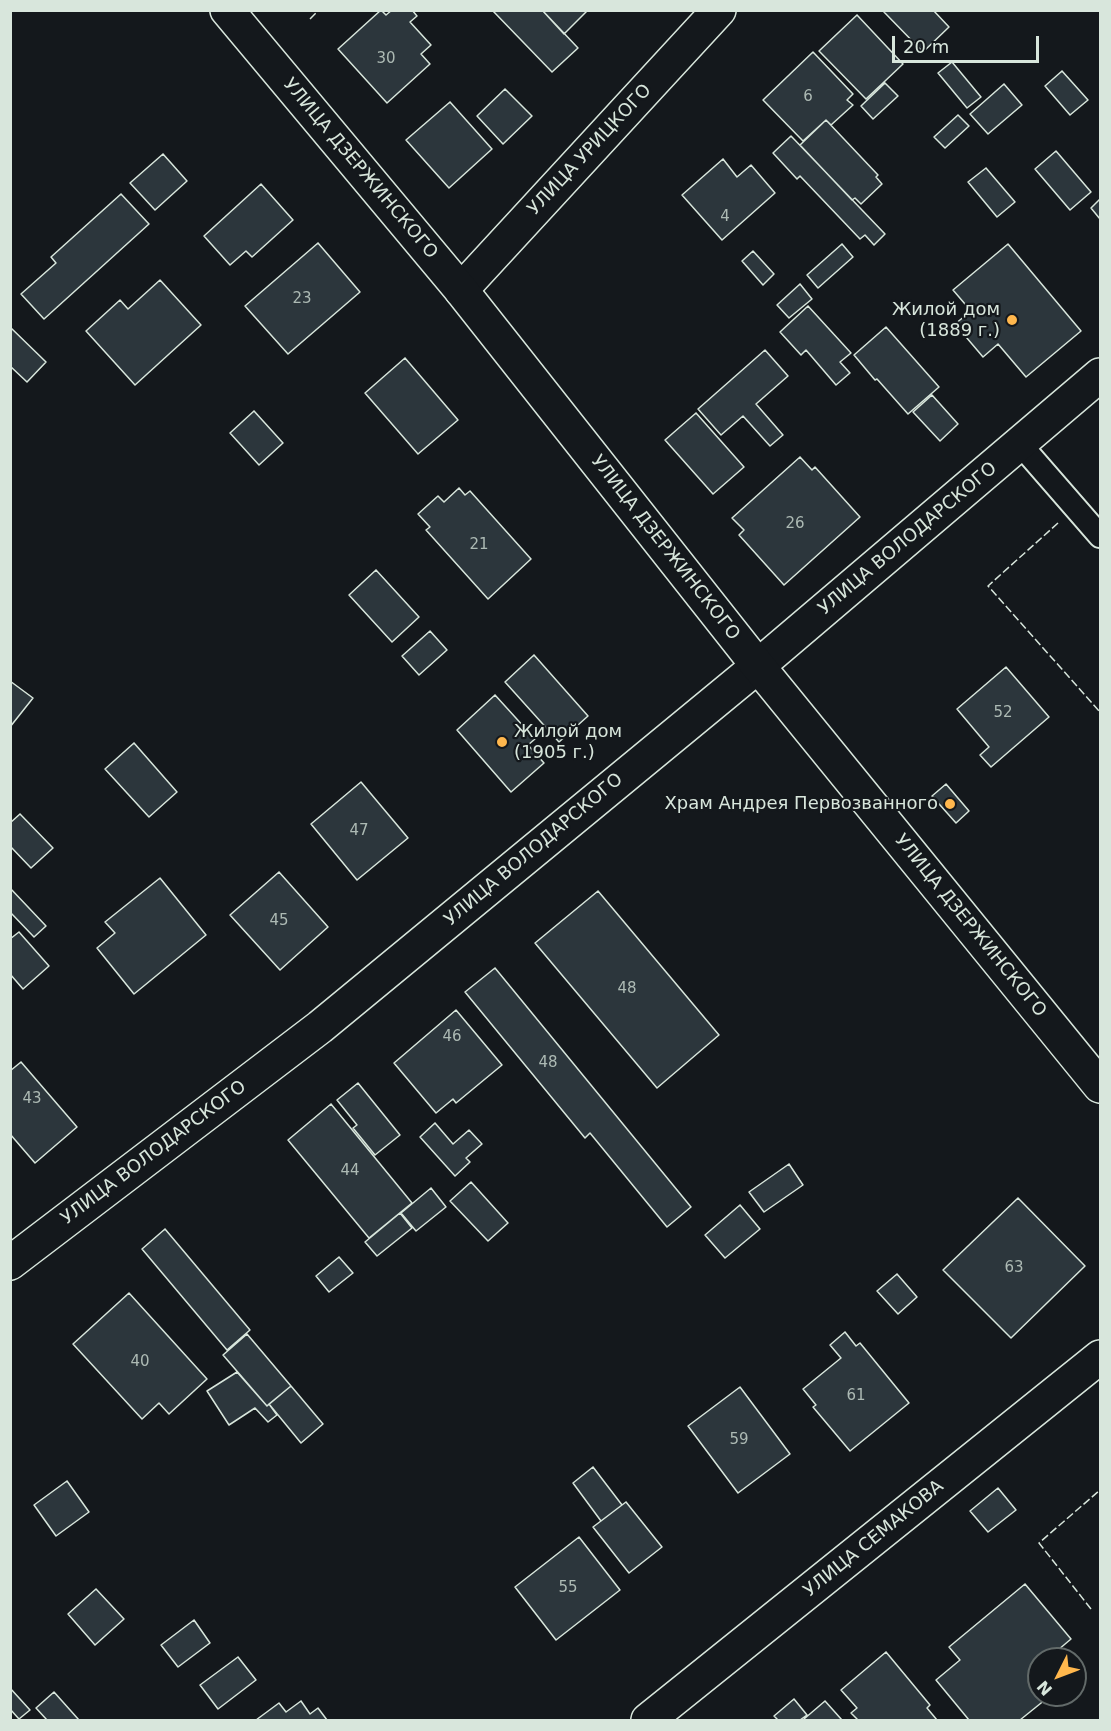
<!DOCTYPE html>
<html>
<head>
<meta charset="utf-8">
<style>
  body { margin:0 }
  #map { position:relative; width:1111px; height:1731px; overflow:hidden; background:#14181c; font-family:"DejaVu Sans",sans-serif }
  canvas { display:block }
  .frame { position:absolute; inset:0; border:12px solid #d8e6dc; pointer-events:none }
  .north { position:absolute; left:1027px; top:1647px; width:60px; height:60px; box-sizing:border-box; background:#14181c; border:2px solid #626a69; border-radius:50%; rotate:228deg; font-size:16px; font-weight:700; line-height:24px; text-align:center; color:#d8e6dc }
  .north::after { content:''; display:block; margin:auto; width:21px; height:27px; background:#ffb74d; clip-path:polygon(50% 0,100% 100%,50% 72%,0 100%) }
  .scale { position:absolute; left:892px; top:36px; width:147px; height:27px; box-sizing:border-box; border:3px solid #d8e6dc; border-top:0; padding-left:8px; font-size:18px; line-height:21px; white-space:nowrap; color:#d8e6dc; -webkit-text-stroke:4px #14181c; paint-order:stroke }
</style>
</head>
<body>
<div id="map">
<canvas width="1111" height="1731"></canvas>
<div class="frame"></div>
<div class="north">N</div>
<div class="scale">20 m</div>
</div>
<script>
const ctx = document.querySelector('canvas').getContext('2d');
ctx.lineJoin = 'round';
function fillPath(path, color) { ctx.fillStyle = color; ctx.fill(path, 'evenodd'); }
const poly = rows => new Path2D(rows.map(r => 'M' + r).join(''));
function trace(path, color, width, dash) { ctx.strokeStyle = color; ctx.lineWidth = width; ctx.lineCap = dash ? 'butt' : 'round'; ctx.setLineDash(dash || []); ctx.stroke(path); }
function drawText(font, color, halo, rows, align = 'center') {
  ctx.font = font + ' "DejaVu Sans",sans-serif'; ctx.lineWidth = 4.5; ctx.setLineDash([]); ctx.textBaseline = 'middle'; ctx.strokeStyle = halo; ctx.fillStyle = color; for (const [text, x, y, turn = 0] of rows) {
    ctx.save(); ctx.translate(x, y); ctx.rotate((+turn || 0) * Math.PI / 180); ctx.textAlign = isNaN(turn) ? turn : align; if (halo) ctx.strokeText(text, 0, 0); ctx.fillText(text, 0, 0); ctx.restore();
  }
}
const building = poly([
  [381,10,386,15,392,10,412,10,417,16,410,22,431,45,421,54,430,64,387,103,338,49,381,10],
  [542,10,588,10,564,34,542,10],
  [542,10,578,48,552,72,493,11,542,10],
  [886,10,933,10,949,27,923,52,884,12,886,10],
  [857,15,903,64,866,99,819,51,857,15],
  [813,52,853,94,847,100,853,105,831,125,826,120,803,141,763,100,813,52],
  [952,62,981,97,967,108,938,73,952,62],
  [1062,71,1088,100,1070,115,1045,86,1062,71],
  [885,83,898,96,873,119,861,106,885,83],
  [1004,84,1022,105,988,134,970,114,1004,84],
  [505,89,532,116,503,144,477,116,505,89],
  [450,102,492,149,449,188,406,140,450,102],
  [958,115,969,126,945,148,934,137,958,115],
  [826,120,878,175,876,177,882,184,861,204,855,198,852,200,800,145,826,120],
  [791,136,885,234,874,245,865,235,860,239,800,176,797,179,773,153,791,136],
  [1056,151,1091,192,1070,210,1035,169,1056,151],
  [163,154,187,181,155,210,130,183,163,154],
  [723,159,737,177,751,165,775,193,722,240,682,195,723,159],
  [986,168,1015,202,997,217,968,182,986,168],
  [261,184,293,220,252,257,246,251,230,265,204,236,261,184],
  [121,194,149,224,44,319,21,294,56,263,51,257,121,194],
  [1100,199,1100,219,1091,208,1100,199],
  [318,243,360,292,288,354,245,306,318,243],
  [842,244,853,257,818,288,807,275,842,244],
  [1008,244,1081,331,1026,377,998,344,983,357,955,324,971,311,953,290,1008,244],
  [753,251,774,274,763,285,742,261,753,251],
  [160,280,201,325,135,385,86,331,120,300,128,309,160,280],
  [800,284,812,299,789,318,777,305,800,284],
  [808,306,851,353,840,362,850,373,836,385,806,350,801,355,780,332,808,306],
  [10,327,46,362,27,382,10,366,10,327],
  [886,327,939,387,908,414,877,379,875,380,854,355,886,327],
  [765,350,788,376,756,404,783,435,770,446,743,416,721,435,698,409,765,350],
  [405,358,458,420,418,454,365,393,405,358],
  [932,395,958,424,940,441,913,412,932,395],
  [254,411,283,443,259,465,230,433,254,411],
  [696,413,744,467,713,494,665,440,696,413],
  [800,457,812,470,815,467,860,517,784,585,739,535,744,530,732,518,800,457],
  [459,488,465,495,470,491,531,559,488,599,426,530,430,527,418,514,438,496,444,502,459,488],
  [376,570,419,617,392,642,349,595,376,570],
  [430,631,447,650,419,675,402,656,430,631],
  [534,655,588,716,559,742,505,682,534,655],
  [1006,667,1049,717,991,767,980,755,989,747,957,709,1006,667],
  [10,681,33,698,10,727,10,681],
  [495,695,535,739,528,745,544,763,511,792,457,730,495,695],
  [134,743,177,792,149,817,105,769,134,743],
  [361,782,408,838,357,880,311,824,361,782],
  [946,784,969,811,956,823,932,796,946,784],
  [20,814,53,848,31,868,10,846,10,823,20,814],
  [279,872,328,927,280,970,230,915,279,872],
  [160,878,206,935,134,994,97,948,115,933,105,922,160,878],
  [10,888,46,926,34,937,10,912,10,888],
  [598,891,719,1035,657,1088,535,943,598,891],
  [19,932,49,966,23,989,10,974,10,939,19,932],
  [495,968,691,1207,667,1227,590,1133,585,1138,465,992,495,968],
  [456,1010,502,1065,456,1103,453,1099,436,1113,394,1063,456,1010],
  [21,1062,77,1127,35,1163,10,1134,10,1071,21,1062],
  [358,1083,400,1135,375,1155,353,1128,357,1125,337,1100,358,1083],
  [331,1104,412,1203,369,1238,288,1140,331,1104],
  [435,1123,453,1144,469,1130,482,1144,466,1158,470,1162,455,1176,420,1137,435,1123],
  [789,1164,803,1185,764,1212,749,1192,789,1164],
  [471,1182,508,1223,488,1241,450,1201,471,1182],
  [431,1188,446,1207,416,1231,401,1213,431,1188],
  [1018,1198,1085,1266,1011,1338,943,1270,1018,1198],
  [740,1205,760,1229,725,1258,705,1235,740,1205],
  [400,1213,412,1228,377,1256,365,1242,400,1213],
  [165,1229,250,1330,227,1350,142,1249,165,1229],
  [339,1257,353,1273,329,1292,316,1276,339,1257],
  [897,1274,917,1297,898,1314,877,1291,897,1274],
  [129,1293,207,1379,169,1414,159,1403,142,1419,73,1344,129,1293],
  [845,1332,856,1346,860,1343,909,1403,850,1451,813,1407,816,1405,803,1389,841,1358,830,1345,845,1332],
  [247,1334,291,1386,267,1406,223,1355,247,1334],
  [237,1372,267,1406,269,1404,277,1415,268,1422,255,1408,229,1425,207,1391,237,1372],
  [291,1386,323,1424,301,1443,269,1404,291,1386],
  [740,1387,790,1454,738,1493,688,1426,740,1387],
  [593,1467,622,1505,601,1521,573,1483,593,1467],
  [67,1481,89,1512,56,1536,34,1505,67,1481],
  [998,1488,1016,1510,988,1532,970,1511,998,1488],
  [626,1502,662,1547,629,1573,593,1527,626,1502],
  [579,1537,620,1590,556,1640,515,1587,579,1537],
  [1025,1584,1071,1639,1058,1650,1066,1659,1039,1659,1039,1695,1051,1695,1020,1720,969,1720,936,1680,960,1660,949,1647,1025,1584],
  [96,1589,124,1619,95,1645,68,1614,96,1589],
  [194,1620,210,1643,178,1667,161,1645,194,1620],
  [886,1652,930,1705,927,1708,937,1720,858,1720,851,1713,857,1708,841,1690,886,1652],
  [238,1657,256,1680,218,1709,200,1685,238,1657],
  [10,1688,30,1710,19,1719,10,1709,10,1688],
  [54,1692,79,1720,47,1720,36,1708,54,1692],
  [794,1699,807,1715,800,1720,778,1720,774,1716,794,1699],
  [301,1701,310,1714,318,1708,327,1720,256,1720,279,1703,286,1712,301,1701],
  [825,1701,842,1720,806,1720,804,1719,825,1701]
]);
fillPath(building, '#2c363c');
trace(building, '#d8e6dc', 1.5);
const service = poly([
  [1020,444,1100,536]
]);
const minor = poly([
  [461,290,719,10],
  [10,1263,320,1027,758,666,1100,375],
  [648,1720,1100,1357]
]);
const secondary = poly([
  [227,10,461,290,758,666,1100,1086]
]);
trace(service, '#d8e6dc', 26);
trace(minor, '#d8e6dc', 36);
trace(secondary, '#d8e6dc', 36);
trace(service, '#14181c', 22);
trace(minor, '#14181c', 33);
trace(secondary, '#14181c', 33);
trace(poly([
  [310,19,319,10],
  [1058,523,988,586,1100,712],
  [1091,1609,1039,1543,1100,1490]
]), '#d8e6dc', 1.5, [8, 3]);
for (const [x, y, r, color] of [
  [1012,320,6,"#ffb74d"],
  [502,742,6,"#ffb74d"],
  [950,804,6,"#ffb74d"]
]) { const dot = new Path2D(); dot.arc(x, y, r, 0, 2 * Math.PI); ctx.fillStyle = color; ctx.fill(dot); trace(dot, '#14181c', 2); }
drawText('15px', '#adbab4', null, [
  ["30",386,59],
  ["6",808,97],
  ["4",725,217],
  ["23",302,299],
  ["26",795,524],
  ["21",479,545],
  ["52",1003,713],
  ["47",359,831],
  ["45",279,921],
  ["48",627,989],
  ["46",452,1037],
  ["48",548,1063],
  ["43",32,1099],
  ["44",350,1171],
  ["63",1014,1268],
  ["40",140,1362],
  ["61",856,1396],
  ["59",739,1440],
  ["55",568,1588]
]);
drawText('18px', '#d8e6dc', '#14181c', [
  ["УЛИЦА УРИЦКОГО",590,150,-47],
  ["УЛИЦА ДЗЕРЖИНСКОГО",360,169,50],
  ["УЛИЦА ВОЛОДАРСКОГО",908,539,-40],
  ["УЛИЦА ДЗЕРЖИНСКОГО",665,548,52],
  ["УЛИЦА ВОЛОДАРСКОГО",534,850,-40],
  ["УЛИЦА ДЗЕРЖИНСКОГО",970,926,51],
  ["УЛИЦА ВОЛОДАРСКОГО",154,1153,-37],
  ["УЛИЦА СЕМАКОВА",874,1539,-39]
]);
drawText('18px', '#d8e6dc', '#14181c', [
  ["Жилой дом",1000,310],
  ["(1889 г.)",1000,331],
  ["Жилой дом",514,732,"left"],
  ["(1905 г.)",514,753,"left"],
  ["Храм Андрея Первозванного",938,804]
], 'right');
</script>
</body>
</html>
